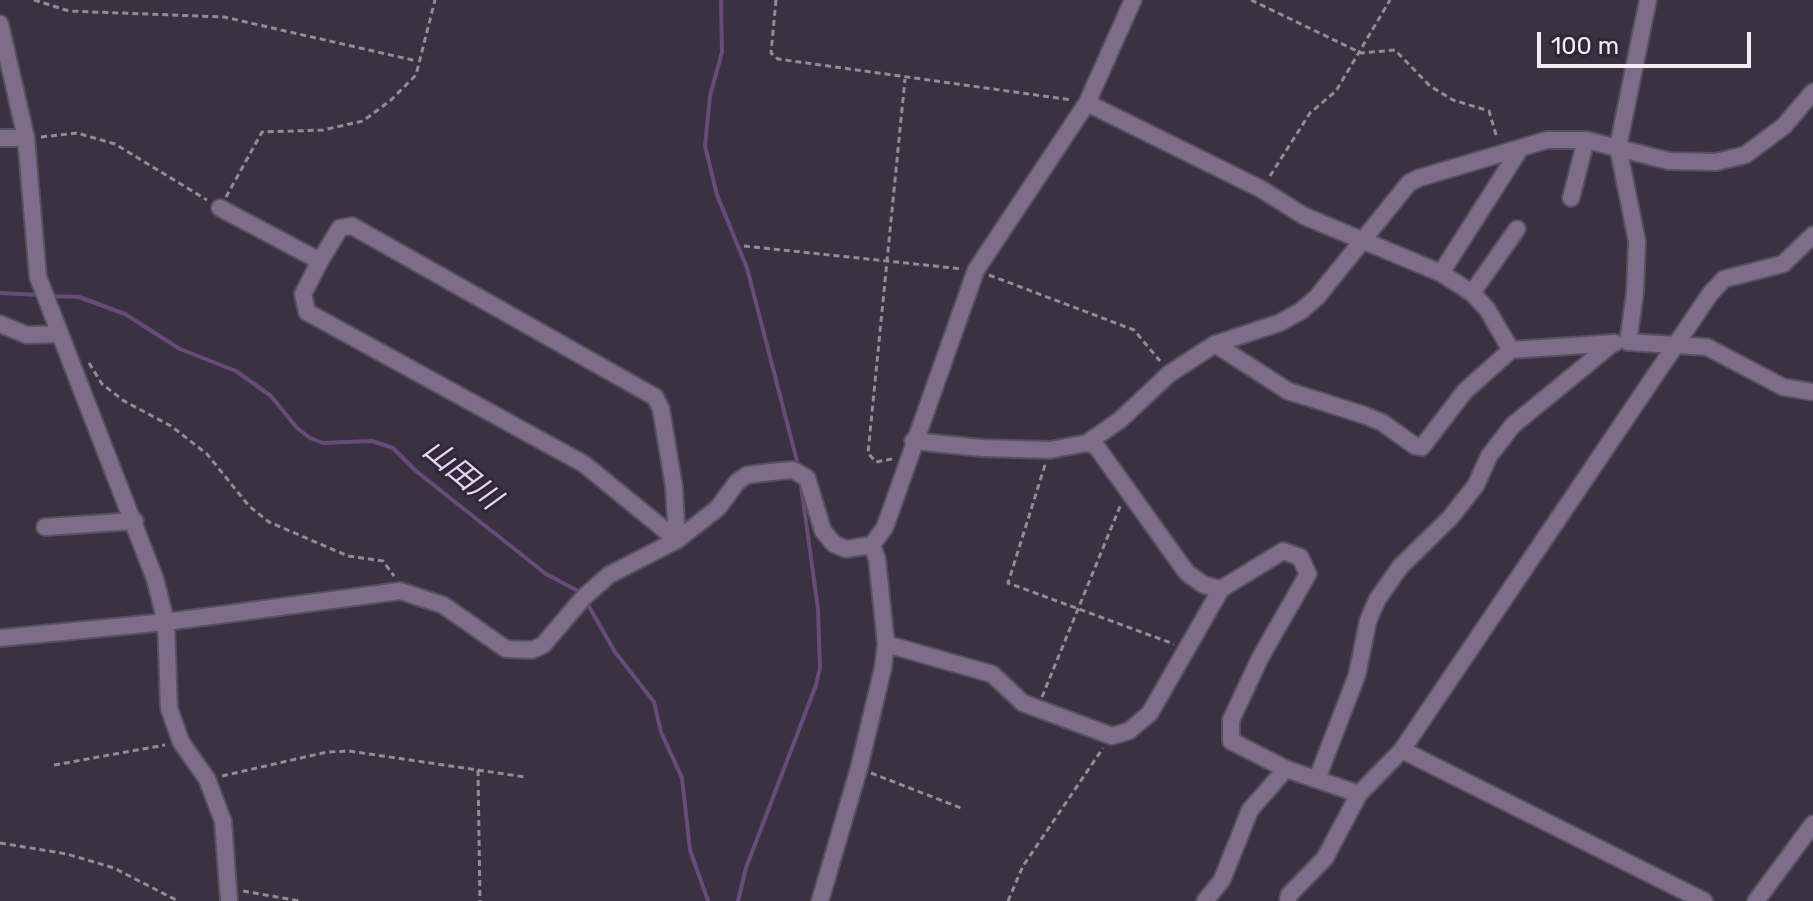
<!DOCTYPE html>
<html>
<head>
<meta charset="utf-8">
<style>
  body { margin:0 }
  #map { position:relative; width:1813px; height:901px; overflow:hidden; background:#3a3240; font-family:Rubik,sans-serif }
  canvas { display:block }
  .scale { position:absolute; left:1537px; top:32px; width:214px; height:36px; box-sizing:border-box; border:4px solid #f1ecf5; border-top:0; padding-left:10px; font-size:24px; line-height:28px; white-space:nowrap; color:#f1ecf5; -webkit-text-stroke:6px #302836; paint-order:stroke }
</style>
</head>
<body>
<div id="map">
<canvas width="1813" height="901"></canvas>
<div class="scale">100 m</div>
</div>
<script>
const ctx = document.querySelector('canvas').getContext('2d');
ctx.lineJoin = 'round';
const poly = rows => new Path2D(rows.map(r => 'M' + r).join(''));
function trace(path, color, width, dash) { ctx.strokeStyle = color; ctx.lineWidth = width; ctx.lineCap = dash ? 'butt' : 'round'; ctx.setLineDash(dash || []); ctx.stroke(path); }
function drawText(font, color, halo, rows, align = 'center') {
  ctx.font = font + ' Rubik,"Noto Sans JP",sans-serif'; ctx.lineWidth = 6; ctx.setLineDash([]); ctx.textBaseline = 'middle'; ctx.strokeStyle = halo; ctx.fillStyle = color; for (const [text, x, y, turn = 0] of rows) {
    ctx.save(); ctx.translate(x, y); ctx.rotate((+turn || 0) * Math.PI / 180); ctx.textAlign = isNaN(turn) ? turn : align; if (halo) ctx.strokeText(text, 0, 0); ctx.fillText(text, 0, 0); ctx.restore();
  }
}
trace(poly([
  [721,0,722,52,710,96,705,146,717,195,747,268,798,465],
  [0,293,41,295],
  [50,296,79,297,125,314,180,349,236,371,271,396,297,428,310,438,323,443,372,441,393,448,416,471,546,574,580,592],
  [587,603,615,652,654,702,661,732,682,778,690,850,708,901],
  [738,901,746,868,816,685,820,668,818,609,801,485]
]), '#694b7a', 4);
const minor = poly([
  [1648,0,1618,147,1637,241,1635,293,1628,342,1707,347,1783,387,1813,392],
  [0,24,26,138,38,277,155,579,166,622,169,708,181,742,207,779,223,821,229,901],
  [1087,103,1261,189,1304,216,1441,273,1472,293,1487,309,1511,350],
  [0,138,26,138],
  [1571,198,1586,140],
  [220,208,320,261],
  [352,226,655,397,661,409,674,487,677,540,584,464,307,312,303,294,320,261,340,228,352,226],
  [1441,273,1520,149],
  [1472,293,1517,229],
  [0,324,27,335,59,334],
  [1215,344,1288,391,1364,415,1383,423,1415,446,1422,447,1465,391,1511,350,1615,343],
  [913,441,982,448,1050,450,1087,443,1096,446,1187,573,1204,585,1221,589,1283,551,1300,557,1308,574,1260,658,1231,720,1231,741,1286,769,1359,794],
  [1087,443,1120,420,1169,374,1215,344,1279,323,1301,311,1317,297,1409,183,1419,178,1547,140,1586,140,1669,161,1716,162,1745,155,1784,126,1813,92],
  [45,527,135,521],
  [0,638,166,622,400,591,443,605,506,649,532,650,543,645,584,597,609,575,677,540,718,508,737,482,747,475,780,471,793,470,807,478,823,531,834,544,846,549,872,545,885,527,976,270,1087,103,1133,0],
  [886,644,992,674,1023,703,1112,736,1129,731,1150,713,1221,589],
  [1402,750,1704,901],
  [1317,779,1357,675,1368,621,1377,600,1400,567,1450,518,1476,485,1489,456,1513,425,1613,343],
  [820,901,859,768,883,668,886,644,877,559,872,545],
  [1205,901,1222,880,1250,810,1286,769],
  [1288,901,1289,895,1325,858,1359,794,1402,750,1710,294,1724,279,1783,264,1813,235],
  [1756,901,1813,824]
]);
trace(minor, '#57505d', 20);
trace(poly([
  [34,0,69,11,224,17,417,61],
  [776,0,771,53,778,59,1072,100],
  [1251,0,1361,53,1395,50,1430,86,1453,100,1489,111,1497,138],
  [41,137,77,133,115,144,207,200],
  [1270,176,1310,113,1336,91,1390,0],
  [226,197,262,132,323,130,363,121,391,100,416,75,435,0],
  [744,246,963,269],
  [989,275,1134,330,1160,361],
  [89,363,102,384,124,401,171,426,207,454,249,506,269,522,348,556,383,561,394,576],
  [892,459,876,462,868,453,905,79],
  [1045,465,1008,583,1174,644],
  [1042,697,1121,504],
  [54,765,165,745],
  [478,770,480,901],
  [871,773,961,808],
  [222,776,327,752,349,751,525,777],
  [0,843,67,854,114,868,178,901],
  [243,891,300,901],
  [1008,901,1023,866,1103,748]
]), '#928c97', 3, [6, 4]);
trace(minor, '#7d6c8a', 16);
drawText('italic 30px', '#e6d1f7', '#302836', [
  ["山田川",461,475,40]
]);
</script>
</body>
</html>
